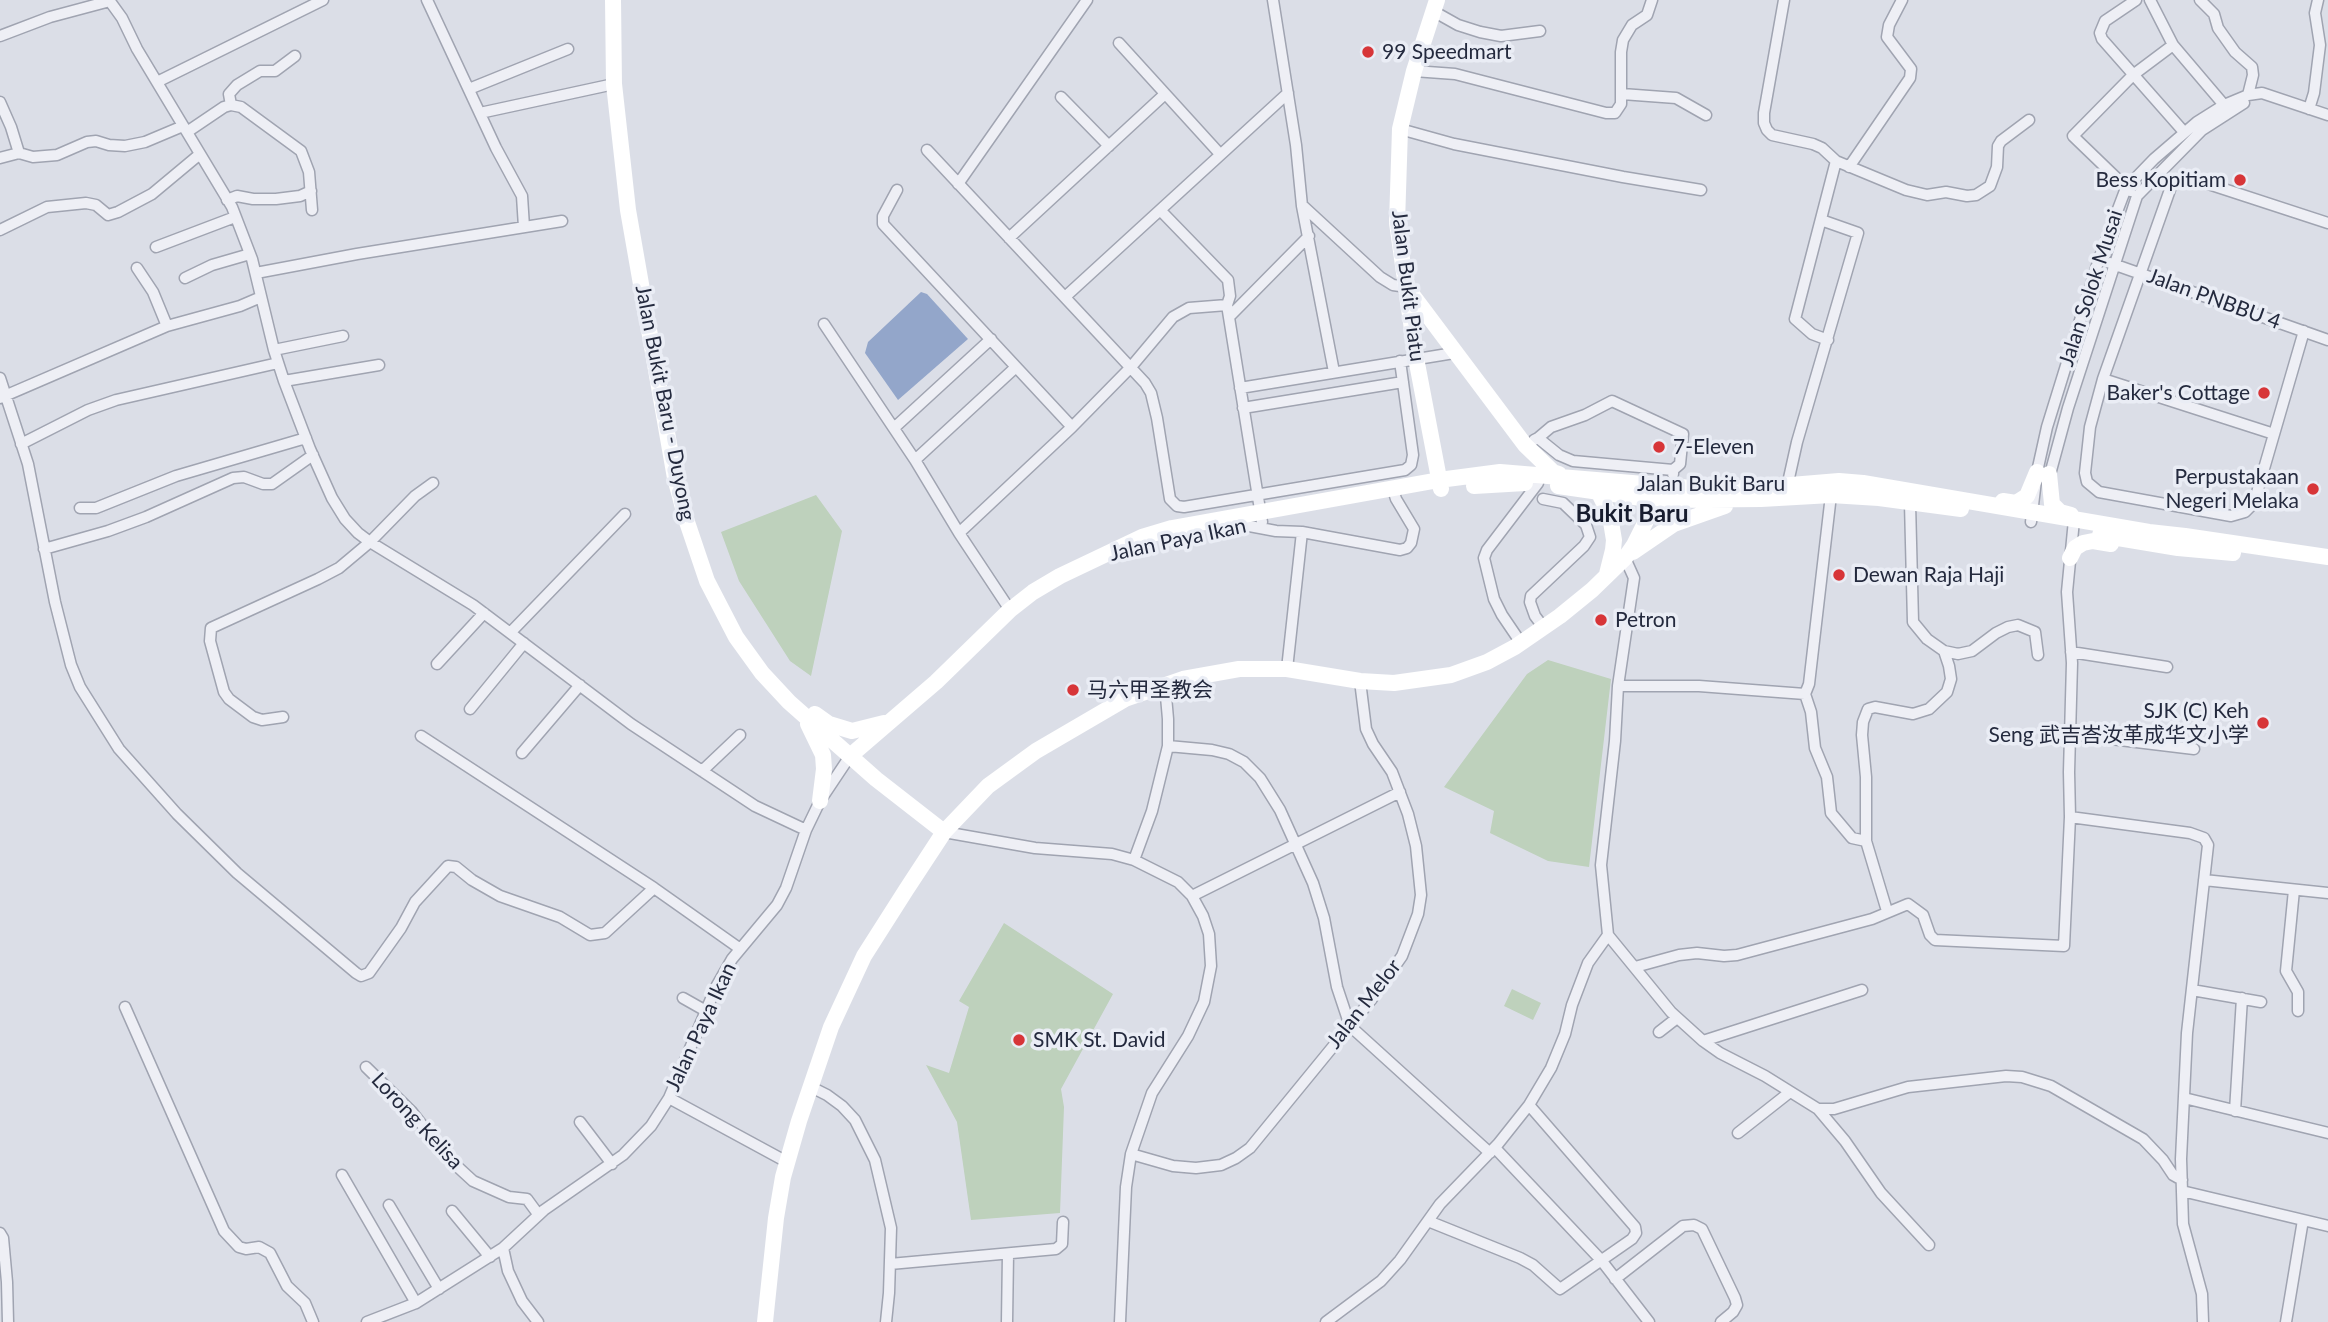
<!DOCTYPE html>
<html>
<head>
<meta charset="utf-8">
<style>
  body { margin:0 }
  canvas { display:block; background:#dbdee7 }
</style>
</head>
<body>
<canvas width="2328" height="1322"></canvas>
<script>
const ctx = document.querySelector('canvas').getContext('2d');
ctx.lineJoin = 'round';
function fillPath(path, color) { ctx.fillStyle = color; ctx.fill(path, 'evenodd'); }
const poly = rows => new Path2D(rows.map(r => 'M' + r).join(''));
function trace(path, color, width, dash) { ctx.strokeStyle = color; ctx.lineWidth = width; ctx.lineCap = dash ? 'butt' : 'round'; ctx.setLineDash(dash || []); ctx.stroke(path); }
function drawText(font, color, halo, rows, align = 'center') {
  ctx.font = font + ' Lato,"Noto Sans SC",sans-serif'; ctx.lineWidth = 7; ctx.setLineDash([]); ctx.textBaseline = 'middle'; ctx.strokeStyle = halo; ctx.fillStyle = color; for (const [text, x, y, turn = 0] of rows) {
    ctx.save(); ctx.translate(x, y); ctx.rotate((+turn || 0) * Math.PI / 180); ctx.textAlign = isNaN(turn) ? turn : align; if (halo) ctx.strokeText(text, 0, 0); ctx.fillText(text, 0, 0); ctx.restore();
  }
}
fillPath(poly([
  [816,495,842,531,811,676,790,661,739,581,721,532],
  [1548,660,1611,679,1589,867,1548,861,1490,833,1494,811,1444,787,1527,674],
  [1004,923,1113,994,1061,1089,1064,1107,1060,1213,971,1220,957,1122,926,1065,949,1073,969,1007,959,1001],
  [1512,989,1541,1003,1533,1020,1504,1006]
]), '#bed1bc');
fillPath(poly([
  [921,292,927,294,968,339,898,400,865,353,868,342]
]), '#93a6ca');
const street = poly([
  [109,0,122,18,137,49,232,207,252,259,274,350,284,381,310,449,332,498,345,519,358,533,370,542,473,605,631,724,755,806,806,830],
  [427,0,496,148,522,196,524,227],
  [1273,0,1296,145,1302,206,1334,372],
  [1784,0,1764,113,1764,123,1767,130,1772,135,1813,144,1822,148,1836,161,1906,190,1927,195,1946,192,1967,196,1976,195,1990,186,1997,167,1998,146,2001,141,2029,120],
  [2136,0,2105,21,2100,33,2102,39,2184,132],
  [2150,0,2173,45,2224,105],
  [2200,0,2214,14,2218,28,2235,52,2252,67,2253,75,2248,95],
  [1433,11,1458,25,1480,32,1501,36,1540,31],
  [0,36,50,17,110,1],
  [1119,43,1220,154],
  [1414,71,1455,74,1606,113,1615,113,1621,104,1621,52,1623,40,1632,25,1647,15,1652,0],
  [157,82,323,0],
  [469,89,568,49],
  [1622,94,1676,98,1706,115],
  [1061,97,1109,146],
  [0,102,11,127,19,153],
  [231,105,229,94,237,85,260,71,275,71,295,56],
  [2309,109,2314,93,2320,45,2315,13,2318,0],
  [480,113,614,84],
  [1400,129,1454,144,1623,177,1701,190],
  [187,132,224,107,231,105,241,107,301,151,309,172,312,210],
  [927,150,1145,383,1151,393,1157,418,1170,499,1177,506,1184,507,1405,470,1411,465,1413,455,1400,361],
  [0,158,19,153,33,157,57,155,87,142,96,141,109,145,125,146,145,142,183,126],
  [1849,167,1910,78,1911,69,1887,37,1889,25,1902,0],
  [958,184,1087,0],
  [897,190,883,216,883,224,1072,427],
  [2130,191,2073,136,2133,75,2173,45],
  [227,200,237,196,253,199,276,199,300,196,311,191],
  [1303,206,1380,277,1393,285,1407,287],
  [1161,211,1228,280,1230,296,1227,305,1262,522],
  [0,230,47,207,86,203,96,205,108,215,118,212,152,194,200,154],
  [1009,238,1165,94],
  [156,247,235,217],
  [2110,263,2328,340],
  [137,268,153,292,167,326],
  [256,273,357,254,562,221],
  [185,278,212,265,250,254],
  [1065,297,1288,93],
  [1229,317,1309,236],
  [824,324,915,460,959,533,1010,610],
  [2304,331,2254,503,2245,512,2231,516,2099,492,2087,482,2085,473,2090,427,2103,379,2172,184,2187,177,2328,223],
  [1828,340,1812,334,1795,319,1836,161],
  [274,350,343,336],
  [0,378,28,464,55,602,71,665,80,687,119,749,177,814,237,873,356,973,361,976,369,973,401,928,415,902,448,866,456,867,472,880,500,896,560,917,590,935,605,933,654,888],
  [2103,379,2274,434],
  [284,381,379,365],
  [1240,388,1454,353],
  [0,398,167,326,240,306,261,297],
  [1243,408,1403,382],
  [894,428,991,339],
  [1538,438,1551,427,1585,415,1612,401,1683,434,1680,464,1673,470],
  [1534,440,1538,438,1559,455,1573,461,1673,470,1673,474],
  [21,444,88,410,116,400,278,363],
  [915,460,1016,367],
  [2049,478,2068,408,2137,196,2202,130,2244,103],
  [1790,491,1789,478,1797,442,1858,233,1821,220],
  [1543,499,1563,503,1586,525,1590,537,1584,546,1531,596,1530,602,1535,616,1544,628],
  [80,508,96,508,176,476,306,438],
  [2031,522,2037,472,2047,427,2099,259,2126,188,2154,159,2197,122,2224,105,2248,95,2262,93,2328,115],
  [1244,525,1276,531,1302,532,1400,550,1407,548,1411,543,1414,529,1396,499,1393,489],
  [959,533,1072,427,1131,367,1173,317,1189,308,1227,305],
  [44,549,108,531,146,517,233,478,244,477,263,484,272,484,313,455],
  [510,633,625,514],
  [1521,643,1502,615,1494,599,1484,558,1487,550,1538,483],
  [1944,651,1958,654,1972,651,1996,633,2008,627,2018,625,2035,632,2038,655],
  [2071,652,2167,667],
  [437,664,484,613],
  [1287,669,1302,532],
  [1165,685,1168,719,1168,746],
  [1618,686,1699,686,1805,694,1811,712,1815,748,1827,777,1831,813,1852,838,1866,841],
  [1805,694,1809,684,1831,495],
  [470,709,524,643],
  [283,717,262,720,253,717,229,699,224,692,210,641,211,628,318,579,339,568,370,542,415,496,433,483],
  [2070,734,2194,749],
  [421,736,654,888,739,948],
  [522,753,580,685],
  [702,771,740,735],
  [2070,817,2190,833,2204,838,2208,845,2187,1033,2181,1159,2183,1224,2202,1294,2203,1322],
  [944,832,1035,848,1112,854,1134,860,1178,882,1192,896,1203,916,1209,934,1211,966,1204,1002,1188,1036,1152,1093,1131,1154,1126,1187,1120,1322],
  [1134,860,1152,811,1168,746,1212,750,1229,754,1244,762,1260,778,1280,810,1313,883,1324,918,1337,987,1350,1026,1490,1153],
  [2204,880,2328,893],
  [2294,890,2286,971,2298,992,2298,1011],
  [1192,896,1400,792],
  [1887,911,1866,841,1866,777,1862,735,1863,722,1868,709,1875,707,1913,714,1929,709,1947,692,1951,679,1949,666,1944,651,1927,639,1913,622,1910,503],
  [1608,935,1671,1012,1703,1041,1720,1053,1765,1076,1818,1109,1834,1109,1908,1087,2006,1076,2022,1077,2051,1086,2143,1139,2163,1160,2173,1175,2182,1180],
  [1635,967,1679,955,1697,953,1724,956,1737,955,1872,919,1908,904,1923,915,1930,935,1935,940,2064,946,2070,817,2069,772,2072,663,2067,592,2074,520],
  [2192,990,2261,1002],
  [683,998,706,1011],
  [125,1007,224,1231,239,1247,246,1249,259,1247,270,1253,287,1286,305,1303,313,1322],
  [1659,1032,1677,1018],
  [1703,1041,1862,990],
  [366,1067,412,1112,448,1158,473,1181,509,1197,527,1199,538,1214],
  [811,1087,827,1095,842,1106,855,1120,875,1160,891,1228,889,1293,886,1322],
  [669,1098,787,1162],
  [2184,1098,2328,1133],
  [1818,1109,1845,1141,1881,1193,1929,1245],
  [2235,1111,2242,998],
  [580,1122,612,1164],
  [1738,1133,1790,1092],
  [1495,1148,1601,1260,1649,1322],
  [1131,1154,1173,1166,1196,1168,1221,1165,1236,1158,1250,1148,1371,1000,1402,956,1418,914,1421,895,1416,846,1408,814,1392,772,1373,744,1366,729,1360,681],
  [342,1175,416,1303],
  [2182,1191,2328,1226],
  [389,1205,439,1289],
  [452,1211,490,1257],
  [1428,1221,1520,1258,1533,1265,1560,1289,1632,1239,1636,1233,1635,1227,1529,1105],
  [0,1233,3,1238,7,1282,8,1322],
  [503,1248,508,1271,522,1301,538,1322],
  [890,1264,1056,1249,1062,1244,1063,1222],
  [1615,1279,1683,1226,1694,1225,1702,1229,1735,1298,1737,1305,1733,1312,1721,1322],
  [367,1322,416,1303,503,1248,544,1210,623,1155,651,1126,669,1098,716,987,732,959,777,905,786,888,806,830,820,801,850,756],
  [1007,1322,1008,1254],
  [1326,1322,1381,1281,1400,1260,1440,1204,1498,1144,1529,1105,1551,1068,1565,1034,1572,1005,1588,963,1608,935,1601,865,1615,741,1618,686,1634,578,1625,558],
  [2286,1322,2303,1220]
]);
trace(street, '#a0a4b1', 13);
trace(street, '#eeeff5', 10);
trace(poly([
  [613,0,614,84,628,210,675,478,686,519,707,581,736,637,762,673,789,702,876,779,944,832],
  [1437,0,1414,71,1400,129,1397,223,1416,358,1441,489],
  [1408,289,1525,445,1553,472,1559,474],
  [2049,474,2052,504,2060,512,2071,515],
  [1474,486,1525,483],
  [1558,486,1655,500,1761,499,1831,495,1879,498,1961,509],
  [1599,493,1610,516,1614,540,1613,550,1607,574],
  [2003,501,2016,503,2027,496,2037,472],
  [2100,535,2178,548,2233,553],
  [1633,552,1674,524,1725,506],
  [2070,558,2075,548,2083,543,2093,541,2111,544],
  [815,714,829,724,852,731,884,723],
  [808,724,823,755,824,769,820,801],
  [850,756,936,682,1010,610,1033,592,1060,576,1142,537,1172,528,1439,480,1500,472,1692,488,1755,488,1839,481,1863,483,2149,532,2185,536,2328,557],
  [765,1322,776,1218,783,1177,799,1121,831,1027,864,956,906,890,944,832,988,786,1036,751,1125,699,1183,679,1239,669,1287,669,1360,681,1394,683,1451,675,1487,662,1515,647,1560,616,1592,590,1625,558,1634,545,1650,513,1656,486]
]), '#fff', 16);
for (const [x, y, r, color] of [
  [1368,52,7,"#d73538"],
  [2240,180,7,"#d73538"],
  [2264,393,7,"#d73538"],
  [1659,447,7,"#d73538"],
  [2313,489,7,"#d73538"],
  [1839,575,7,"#d73538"],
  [1601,620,7,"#d73538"],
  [1073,690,7,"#d73538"],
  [2263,723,7,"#d73538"],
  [1019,1040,7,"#d73538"]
]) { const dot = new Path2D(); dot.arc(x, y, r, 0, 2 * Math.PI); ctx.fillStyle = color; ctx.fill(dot); trace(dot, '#eaedf5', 2.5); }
drawText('21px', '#242a3e', '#eaedf5', [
  ["99 Speedmart",1382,52],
  ["Bess Kopitiam",2226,180,"right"],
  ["Baker's Cottage",2250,393,"right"],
  ["7-Eleven",1673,447],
  ["Perpustakaan",2299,477,"right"],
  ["Negeri Melaka",2299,501,"right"],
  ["Dewan Raja Haji",1853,575],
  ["Petron",1615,620],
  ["马六甲圣教会",1087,690],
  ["SJK (C) Keh",2249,711,"right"],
  ["Seng 武吉峇汝革成华文小学",2249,735,"right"],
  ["SMK St. David",1033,1040]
], 'left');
drawText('21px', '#242a3e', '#eaedf5', [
  ["Jalan Bukit Piatu",1408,286,83],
  ["Jalan Solok Musai",2091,288,-72],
  ["Jalan PNBBU 4",2214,299,20],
  ["Jalan Bukit Baru - Duyong",665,403,79],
  ["Jalan Bukit Baru",1711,484],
  ["Jalan Paya Ikan",1178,540,-12],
  ["Jalan Melor",1364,1004,-52],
  ["Jalan Paya Ikan",701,1027,-65],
  ["Lorong Kelisa",417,1121,47]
]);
drawText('bold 24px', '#171c2e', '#eaedf5', [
  ["Bukit Baru",1632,514]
]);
</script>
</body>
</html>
